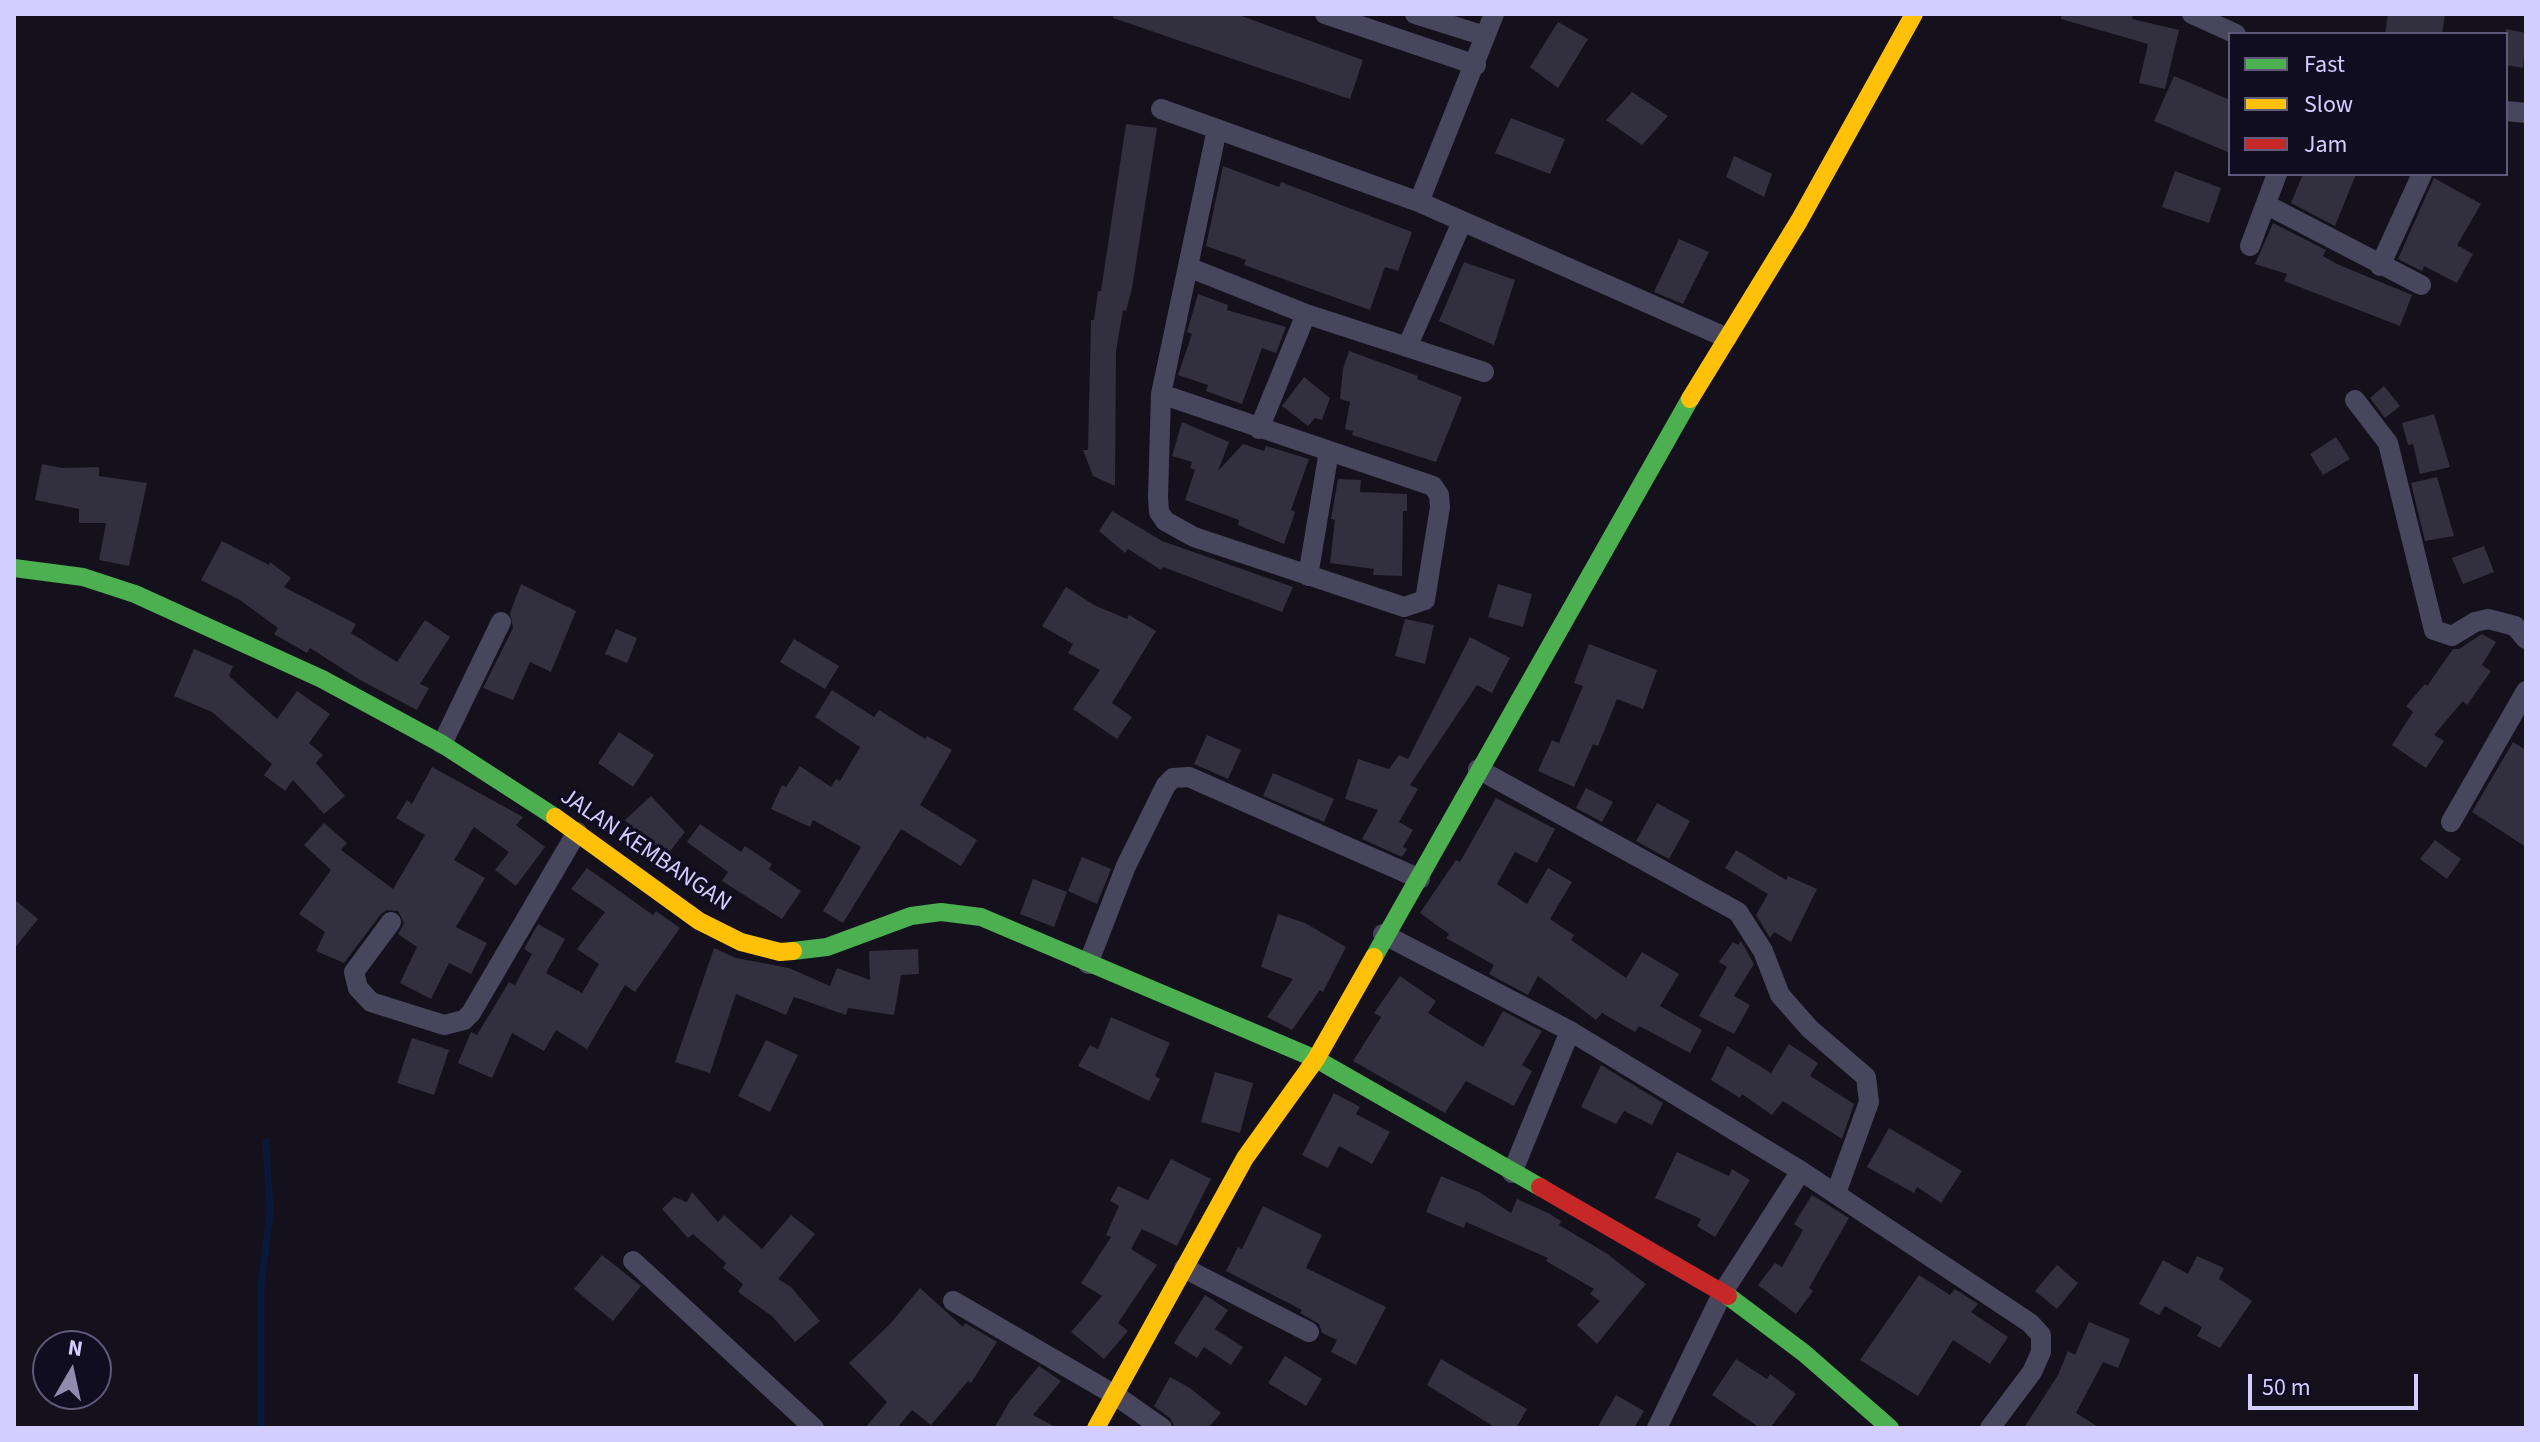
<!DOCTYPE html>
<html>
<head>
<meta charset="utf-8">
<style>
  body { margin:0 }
  #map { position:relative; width:2540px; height:1442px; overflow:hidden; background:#14111c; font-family:"Source Sans 3",sans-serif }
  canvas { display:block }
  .frame { position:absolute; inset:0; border:16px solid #d4cdff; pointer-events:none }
  .legend { position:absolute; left:2228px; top:32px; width:280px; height:144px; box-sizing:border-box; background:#110d20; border:2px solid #5f5a79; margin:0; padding:10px 14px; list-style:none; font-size:24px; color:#d4cdff }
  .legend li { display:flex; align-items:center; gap:16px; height:40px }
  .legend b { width:40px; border:2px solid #5f5a79 }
  .north { position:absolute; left:32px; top:1330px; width:80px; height:80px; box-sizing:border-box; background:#110d20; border:2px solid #5f5a79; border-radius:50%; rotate:9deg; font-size:22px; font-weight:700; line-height:32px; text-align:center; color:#d4cdff }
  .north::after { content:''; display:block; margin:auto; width:28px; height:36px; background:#918bb0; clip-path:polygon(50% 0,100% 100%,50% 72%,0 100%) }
  .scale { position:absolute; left:2248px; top:1374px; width:170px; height:36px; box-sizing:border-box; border:4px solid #d4cdff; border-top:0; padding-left:10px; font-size:24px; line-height:28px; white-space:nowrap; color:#d4cdff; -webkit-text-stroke:6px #110d20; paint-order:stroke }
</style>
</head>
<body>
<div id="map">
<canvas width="2540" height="1442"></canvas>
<div class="frame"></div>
<ul class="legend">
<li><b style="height:10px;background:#4caf50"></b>Fast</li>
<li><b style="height:10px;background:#ffc107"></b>Slow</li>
<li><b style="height:10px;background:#c62828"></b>Jam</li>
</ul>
<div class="north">N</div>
<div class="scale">50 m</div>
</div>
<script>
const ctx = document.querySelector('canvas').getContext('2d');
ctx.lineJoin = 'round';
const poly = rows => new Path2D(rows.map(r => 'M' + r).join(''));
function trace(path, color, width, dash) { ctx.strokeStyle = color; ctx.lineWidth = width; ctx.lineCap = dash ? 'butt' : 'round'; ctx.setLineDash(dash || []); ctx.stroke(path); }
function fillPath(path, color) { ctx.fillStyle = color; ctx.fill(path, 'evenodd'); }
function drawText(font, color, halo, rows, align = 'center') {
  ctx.font = font + ' "Source Sans 3",sans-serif'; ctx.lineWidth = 7; ctx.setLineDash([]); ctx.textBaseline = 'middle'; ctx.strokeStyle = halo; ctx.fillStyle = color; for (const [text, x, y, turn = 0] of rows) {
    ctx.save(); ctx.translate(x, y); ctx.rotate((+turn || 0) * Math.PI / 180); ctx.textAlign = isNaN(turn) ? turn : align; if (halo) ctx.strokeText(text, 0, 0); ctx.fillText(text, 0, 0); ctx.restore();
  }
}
trace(poly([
  [261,1428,261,1284,270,1213,266,1142]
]), '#0a193a', 7);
fillPath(poly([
  [1114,14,1236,14,1363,60,1350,99,1113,18],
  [2062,14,2133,14,2132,19,2179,30,2165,89,2139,83,2148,44,2061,19],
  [2388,14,2445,14,2442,34,2385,34],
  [1558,22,1588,39,1558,88,1530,67],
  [2506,29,2526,33,2523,68,2506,65],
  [2174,76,2230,100,2230,153,2154,121],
  [1632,92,1668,116,1642,145,1606,120],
  [1511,118,1565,139,1550,174,1495,153],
  [1126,124,1157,128,1132,288,1126,311,1123,310,1116,351,1115,486,1093,476,1083,450,1088,450,1091,320,1094,320,1098,291,1101,291],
  [1734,156,1772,174,1764,197,1726,177],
  [1223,166,1279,187,1281,182,1412,232,1398,271,1385,267,1370,310,1244,265,1246,260,1206,246],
  [2175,171,2221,188,2209,223,2162,207],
  [2303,174,2356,174,2335,226,2291,203],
  [2434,178,2481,204,2457,245,2473,254,2457,283,2424,266,2422,271,2398,259],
  [2273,223,2326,250,2323,256,2337,264,2412,295,2400,326,2284,281,2287,274,2255,264],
  [1679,239,1709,252,1683,304,1654,292],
  [1464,262,1515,280,1494,345,1439,321],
  [1198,294,1228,305,1227,310,1286,327,1276,353,1262,348,1242,404,1206,391,1208,385,1178,375,1192,334,1187,332],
  [1349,351,1418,376,1417,379,1462,397,1436,462,1352,435,1353,431,1345,429,1350,402,1340,399,1343,369],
  [1304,377,1330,398,1322,420,1315,418,1308,426,1282,406],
  [2384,386,2400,406,2385,418,2370,398],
  [2434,414,2450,467,2420,474,2413,444,2408,445,2402,423],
  [1182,422,1229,442,1218,471,1243,444,1264,451,1266,446,1309,459,1291,510,1295,512,1284,544,1238,525,1239,520,1185,500,1195,470,1190,468,1192,462,1172,456],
  [2336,437,2350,459,2323,475,2310,454],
  [42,464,62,468,99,467,99,476,147,483,129,566,99,560,106,523,79,523,79,509,35,500],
  [2437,477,2454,536,2425,541,2411,483],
  [1338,479,1361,480,1360,492,1407,494,1407,511,1403,511,1402,576,1373,575,1374,569,1330,563,1335,520,1331,519],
  [1112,511,1162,541,1293,587,1282,612,1163,567,1161,570,1128,549,1125,553,1099,531],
  [222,541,269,565,270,562,291,578,284,587,356,624,351,633,397,662,425,620,450,637,420,684,429,688,417,710,360,680,310,648,307,653,274,634,278,628,240,600,201,580],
  [2484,546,2494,572,2463,584,2452,558],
  [521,584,576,611,551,672,530,662,513,700,483,688,513,628,510,613],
  [1498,584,1532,594,1523,627,1488,617],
  [1066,587,1094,605,1127,619,1129,615,1156,631,1112,703,1132,717,1117,739,1073,709,1100,670,1068,653,1073,644,1042,626],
  [1405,619,1434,625,1425,664,1395,656],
  [616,629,637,638,627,663,605,654],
  [2482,634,2496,642,2482,665,2491,671,2467,705,2463,701,2434,735,2444,741,2426,768,2392,745,2413,712,2406,706,2425,684,2427,686,2453,649,2459,649],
  [1470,637,1510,658,1492,693,1477,685,1410,785,1418,789,1399,822,1413,830,1403,847,1407,849,1402,857,1362,839,1378,810,1345,799,1358,759,1389,769,1399,755,1408,759],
  [794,639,839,666,825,689,780,662],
  [1589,644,1657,670,1643,709,1617,699,1598,746,1593,744,1574,787,1538,771,1552,740,1559,743,1583,686,1574,683],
  [194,649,233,666,229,676,277,719,297,691,330,714,309,743,323,755,316,763,345,796,324,814,293,780,285,791,264,775,272,764,212,712,174,696],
  [832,690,874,717,879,710,925,739,927,736,952,750,920,805,977,840,961,866,901,829,843,923,823,911,861,847,813,820,810,827,771,809,782,785,786,787,800,766,831,787,836,779,840,781,860,747,815,717],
  [619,732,654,755,633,787,598,763],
  [1207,735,1241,750,1228,779,1194,764],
  [2513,742,2526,750,2526,847,2472,812],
  [432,767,523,817,516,825,545,847,516,886,495,870,509,852,474,827,454,860,485,878,456,927,487,943,471,974,449,963,431,999,400,983,417,947,398,934,404,923,398,911,387,910,381,914,344,963,316,951,325,932,299,914,331,870,304,845,324,823,347,843,341,850,393,889,425,835,396,818,407,800,412,804],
  [1273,773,1334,799,1324,822,1263,796],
  [1586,788,1613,802,1602,822,1576,808],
  [651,796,685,832,667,855,645,838,643,840,625,820],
  [1496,798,1555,829,1537,863,1515,852,1497,884,1527,904,1548,868,1572,882,1550,919,1574,935,1571,940,1626,978,1642,952,1679,974,1660,1006,1702,1030,1690,1053,1639,1026,1635,1032,1602,1013,1596,1020,1538,976,1528,995,1489,974,1494,965,1446,938,1449,934,1420,913,1456,860,1460,862],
  [1657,803,1690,821,1669,859,1636,841],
  [700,824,741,852,745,846,772,864,769,869,801,891,782,919,722,881,728,872,687,842],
  [2435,840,2461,859,2447,879,2420,859],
  [1736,850,1786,880,1788,876,1817,889,1791,942,1774,932,1770,938,1756,915,1768,894,1725,868],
  [1082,857,1111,869,1097,904,1068,891],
  [587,868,653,915,656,911,680,928,635,992,625,985,587,1049,556,1030,544,1051,512,1033,492,1078,458,1063,471,1032,477,1035,509,982,515,985,532,954,524,949,538,924,565,939,546,973,582,993,599,964,577,949,605,912,571,889],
  [1033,879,1067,892,1054,927,1020,914],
  [14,899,38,919,14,949],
  [1278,914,1305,923,1346,947,1323,992,1320,990,1292,1030,1267,1017,1293,979,1261,967],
  [1741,941,1754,964,1734,996,1750,1005,1734,1034,1699,1016,1727,967,1719,962,1733,942,1738,945],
  [714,948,736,958,789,968,830,986,837,968,870,980,869,951,918,949,919,974,901,975,894,1015,848,1008,846,1015,794,997,786,1015,736,994,710,1073,675,1062],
  [1400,976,1436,1001,1428,1013,1483,1047,1503,1011,1542,1031,1522,1065,1532,1071,1514,1106,1466,1081,1445,1113,1353,1061,1381,1017,1374,1013],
  [1111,1017,1170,1043,1155,1076,1160,1079,1149,1101,1078,1066,1090,1045,1098,1049],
  [412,1038,449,1050,434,1095,397,1083],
  [766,1040,798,1055,770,1112,738,1096],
  [1789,1044,1818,1063,1810,1076,1854,1104,1842,1139,1783,1101,1772,1115,1742,1094,1740,1098,1711,1080,1727,1046,1771,1073],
  [1601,1065,1663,1103,1652,1125,1624,1111,1616,1124,1581,1107],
  [1215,1072,1253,1083,1240,1133,1201,1122],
  [1334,1093,1360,1107,1356,1114,1390,1132,1372,1164,1339,1146,1328,1168,1302,1155],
  [1889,1128,1962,1171,1941,1203,1917,1187,1914,1193,1867,1167],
  [1677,1152,1729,1176,1732,1169,1750,1180,1715,1237,1697,1226,1701,1219,1655,1198],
  [1171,1159,1211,1179,1177,1246,1142,1229,1131,1249,1157,1265,1118,1323,1128,1331,1104,1359,1071,1332,1102,1296,1081,1283,1111,1237,1106,1235,1119,1206,1110,1201,1118,1186,1148,1200],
  [1441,1176,1479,1192,1511,1213,1517,1199,1548,1213,1561,1221,1559,1225,1606,1253,1646,1284,1597,1344,1577,1325,1600,1301,1590,1294,1594,1289,1546,1261,1548,1258,1466,1222,1464,1228,1426,1212],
  [692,1192,718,1222,724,1215,762,1249,791,1215,815,1234,778,1279,791,1287,820,1321,795,1342,772,1316,738,1292,743,1284,723,1268,726,1263,693,1234,688,1238,662,1209,674,1197,687,1202],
  [1812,1195,1849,1218,1809,1288,1813,1291,1796,1314,1758,1285,1775,1263,1782,1267,1803,1230,1794,1224],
  [1263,1206,1322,1235,1306,1268,1386,1307,1356,1365,1331,1352,1337,1340,1322,1333,1319,1324,1300,1313,1302,1310,1226,1271,1238,1247,1242,1249],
  [602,1255,641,1286,613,1321,574,1289],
  [2197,1256,2224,1268,2219,1279,2252,1301,2220,1348,2197,1336,2202,1327,2165,1306,2159,1315,2139,1304,2163,1260,2188,1274],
  [2057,1265,2078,1283,2057,1309,2035,1291],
  [1919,1275,1950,1295,1955,1289,1972,1300,1978,1304,1971,1312,2008,1337,1990,1364,1953,1340,1918,1396,1860,1360],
  [920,1288,963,1327,965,1323,997,1342,971,1383,968,1381,931,1425,912,1410,897,1428,865,1428,887,1402,849,1363,890,1324],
  [1205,1295,1228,1310,1215,1329,1243,1347,1231,1365,1204,1347,1197,1358,1174,1343],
  [2089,1322,2130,1339,2118,1368,2103,1362,2076,1413,2100,1428,2024,1428,2058,1375,2068,1351,2075,1355],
  [1285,1356,1322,1379,1306,1406,1268,1383],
  [1441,1359,1527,1409,1516,1428,1496,1428,1427,1385],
  [1736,1359,1767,1379,1770,1374,1796,1394,1770,1428,1760,1428,1712,1395],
  [1039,1366,1061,1381,1033,1415,1057,1428,994,1428,1010,1401],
  [1170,1377,1190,1388,1221,1413,1208,1428,1175,1428,1170,1418,1154,1406],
  [1616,1395,1644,1411,1634,1428,1597,1428]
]), '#322f3e');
trace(poly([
  [1325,14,1476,65],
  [1415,14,1485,36],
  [1494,14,1419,202,1727,338],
  [2192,14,2236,34],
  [1161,109,1217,129],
  [2506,111,2526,113],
  [2267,205,2421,285],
  [2250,246,2277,174],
  [2380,266,2422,174],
  [1188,267,1306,314,1484,372],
  [1408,345,1462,222],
  [1161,394,1433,486,1439,495,1440,507,1425,600,1404,607,1194,537,1165,521,1159,512,1158,497,1161,394,1217,129,1419,202],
  [2355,400,2388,443,2434,630,2452,636,2475,622,2488,619,2515,626,2526,639],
  [1259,429,1306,314],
  [1308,576,1329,451],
  [442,744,501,622],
  [1478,769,1738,912,1763,951,1780,995,1810,1029,1866,1077,1869,1102,1836,1193],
  [2451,822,2526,691],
  [391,922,354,972,358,988,371,1002,444,1025,464,1020,471,1013,577,832],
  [1383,934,1570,1031,1801,1171,2030,1323,2041,1335,2041,1352,2032,1372,1990,1428],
  [1088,964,1126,866,1166,785,1173,778,1189,777,1420,879],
  [1512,1173,1570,1031],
  [633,1261,814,1428],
  [1184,1268,1309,1332],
  [953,1301,1115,1395,1162,1428],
  [1657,1428,1723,1292,1801,1171]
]), '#48465d', 20);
trace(poly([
  [14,568,83,577,135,594,322,679,442,744,555,817],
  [793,951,827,947,911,916,941,912,981,917,1316,1059,1540,1187],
  [1374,957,1690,399],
  [1728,1296,1804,1353,1890,1428]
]), '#4caf50', 18);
trace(poly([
  [1690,399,1799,221,1914,14],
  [555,817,699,921,741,942,780,952,793,951],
  [1096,1428,1245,1158,1316,1059,1374,957]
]), '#ffc107', 18);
trace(poly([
  [1540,1187,1728,1296]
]), '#c62828', 18);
drawText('24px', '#d4cdff', '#110d20', [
  ["JALAN KEMBANGAN",645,851,34]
]);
</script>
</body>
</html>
